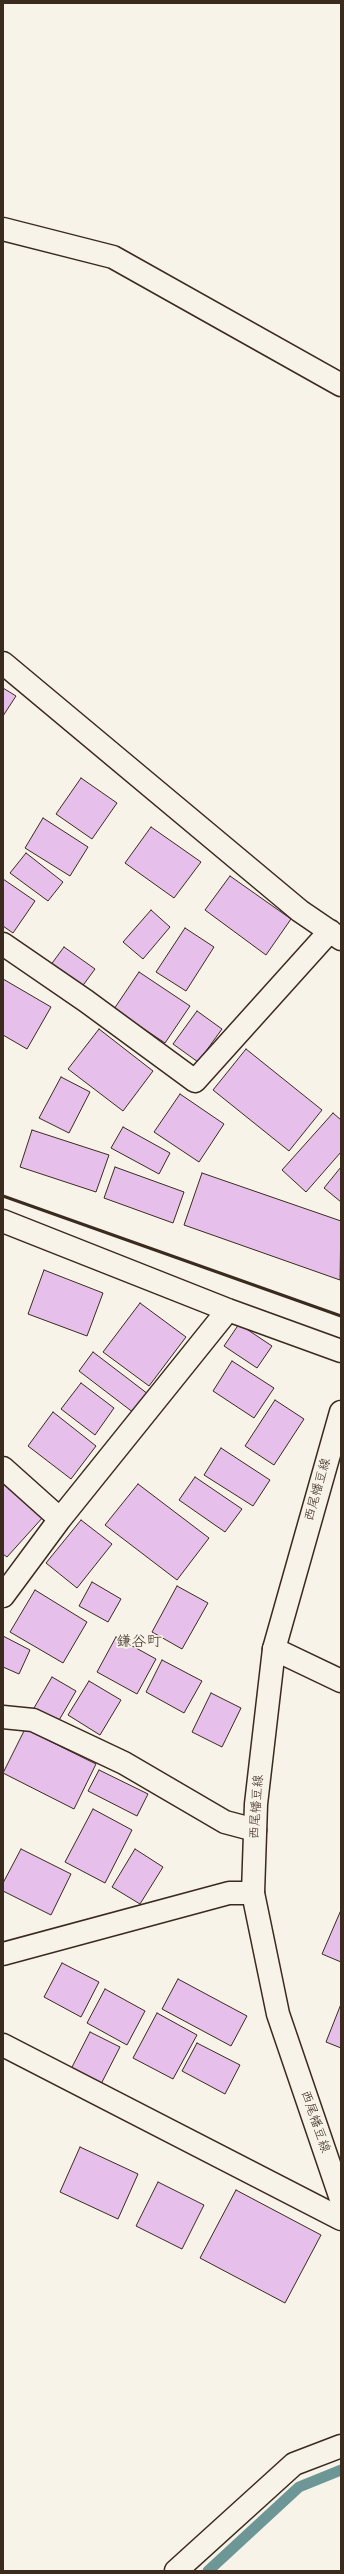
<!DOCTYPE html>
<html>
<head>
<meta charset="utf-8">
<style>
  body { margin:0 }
  #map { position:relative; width:344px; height:2574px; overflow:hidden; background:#f7f3e8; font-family:Kalam,sans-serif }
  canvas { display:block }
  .frame { position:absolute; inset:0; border:4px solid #3b2a1e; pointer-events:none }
</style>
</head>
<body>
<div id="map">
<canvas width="344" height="2574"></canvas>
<div class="frame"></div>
</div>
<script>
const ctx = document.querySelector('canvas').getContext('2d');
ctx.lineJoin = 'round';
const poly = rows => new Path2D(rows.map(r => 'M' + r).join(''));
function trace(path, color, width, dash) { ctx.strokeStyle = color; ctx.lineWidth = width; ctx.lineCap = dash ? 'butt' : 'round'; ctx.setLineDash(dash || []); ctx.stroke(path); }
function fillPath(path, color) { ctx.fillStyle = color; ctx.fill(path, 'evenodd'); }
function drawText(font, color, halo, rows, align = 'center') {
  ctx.font = font + ' Kalam,"Klee One",sans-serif'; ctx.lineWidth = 3.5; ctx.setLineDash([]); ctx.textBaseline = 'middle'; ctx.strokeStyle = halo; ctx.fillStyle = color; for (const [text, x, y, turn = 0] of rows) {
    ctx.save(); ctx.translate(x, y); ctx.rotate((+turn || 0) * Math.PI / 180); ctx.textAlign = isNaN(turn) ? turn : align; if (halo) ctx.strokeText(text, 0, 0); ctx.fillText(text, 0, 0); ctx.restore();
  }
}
trace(poly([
  [208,2571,299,2487,341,2470]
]), '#6d9796', 11);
const building = poly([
  [3,688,16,696,3,716,3,688],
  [81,778,117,803,92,839,56,814,81,778],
  [43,818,88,847,70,876,25,848,43,818],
  [151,827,201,862,174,898,125,863,151,827],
  [26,853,63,882,48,901,10,873,26,853],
  [230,876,291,919,266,955,205,910,230,876],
  [3,879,35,901,13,933,3,926,3,879],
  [151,910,170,927,143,959,123,942,151,910],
  [185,928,214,947,186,991,156,972,185,928],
  [64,947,95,969,81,988,50,966,64,947],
  [139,972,190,1006,165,1043,114,1009,139,972],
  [3,979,51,1007,27,1049,3,1035,3,979],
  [197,1011,222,1029,198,1062,173,1044,197,1011],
  [99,1029,153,1071,123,1111,68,1069,99,1029],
  [246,1049,322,1110,289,1151,213,1090,246,1049],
  [61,1077,90,1092,69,1133,39,1118,61,1077],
  [180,1094,224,1124,199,1162,154,1132,180,1094],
  [333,1113,341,1120,341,1152,306,1192,282,1170,333,1113],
  [123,1127,170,1153,159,1174,111,1148,123,1127],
  [32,1130,109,1155,96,1192,20,1167,32,1130],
  [115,1167,184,1192,173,1223,104,1198,115,1167],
  [341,1167,341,1202,324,1188,341,1167],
  [202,1173,341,1221,340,1280,184,1225,202,1173],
  [44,1270,103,1293,87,1336,28,1314,44,1270],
  [140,1303,186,1337,149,1386,103,1352,140,1303],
  [239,1324,272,1346,257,1368,224,1346,239,1324],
  [93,1352,148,1394,134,1413,79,1371,93,1352],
  [232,1361,274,1388,254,1418,213,1391,232,1361],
  [81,1383,114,1408,95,1435,61,1409,81,1383],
  [275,1400,304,1419,274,1465,245,1446,275,1400],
  [53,1412,96,1446,71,1479,28,1446,53,1412],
  [221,1448,270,1480,253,1506,204,1475,221,1448],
  [195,1477,242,1509,225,1532,179,1500,195,1477],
  [3,1479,44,1516,7,1557,3,1554,3,1479],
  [138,1484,209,1538,177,1580,105,1525,138,1484],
  [81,1520,112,1544,77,1588,46,1563,81,1520],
  [92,1582,121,1599,108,1622,79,1606,92,1582],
  [177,1586,208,1603,182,1649,152,1632,177,1586],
  [35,1590,87,1622,63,1663,10,1632,35,1590],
  [3,1636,30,1650,19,1674,3,1667,3,1636],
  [116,1637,156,1659,137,1694,97,1672,116,1637],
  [162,1660,202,1681,184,1713,146,1692,162,1660],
  [52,1677,76,1691,58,1722,34,1708,52,1677],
  [89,1681,121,1700,100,1735,68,1715,89,1681],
  [211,1693,241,1708,222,1747,192,1732,211,1693],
  [25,1729,96,1764,74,1809,3,1773,25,1729],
  [99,1770,148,1794,137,1816,88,1791,99,1770],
  [93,1809,132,1830,105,1883,65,1862,93,1809],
  [21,1849,71,1874,51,1915,3,1891,3,1883,21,1849],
  [135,1849,163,1867,140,1904,112,1887,135,1849],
  [341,1910,341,1962,322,1954,341,1910],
  [62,1963,99,1982,81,2017,44,1997,62,1963],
  [178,1979,247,2016,231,2046,162,2009,178,1979],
  [105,1989,145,2011,127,2045,87,2023,105,1989],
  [341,2004,341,2048,326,2042,341,2004],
  [157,2013,197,2035,173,2079,133,2058,157,2013],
  [90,2032,120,2047,101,2084,71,2069,90,2032],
  [197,2043,240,2065,225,2094,182,2071,197,2043],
  [80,2147,138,2174,118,2219,60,2192,80,2147],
  [158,2182,204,2205,182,2249,136,2226,158,2182],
  [236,2190,321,2235,285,2303,200,2258,236,2190]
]);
fillPath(building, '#e6c0ea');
trace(building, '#3b2a1e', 1);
const minor = poly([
  [3,229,113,257,341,385],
  [3,663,300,911,341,939],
  [3,944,86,1001,195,1081,330,931],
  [3,1221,228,1310,341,1351],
  [3,1468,60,1519],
  [3,1596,60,1519,228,1310],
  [274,1649,341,1681],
  [3,1717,33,1720,124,1763,225,1822,255,1830],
  [3,1954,229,1893,253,1893],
  [3,2045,341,2219],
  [176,2571,294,2464,341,2446]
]);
const major = poly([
  [341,1412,274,1649,256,1804,253,1893,278,2014,341,2199]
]);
trace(minor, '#3b2a1e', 25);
trace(major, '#3b2a1e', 25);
trace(minor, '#f7f3e8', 22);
trace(major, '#f7f3e8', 22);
trace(poly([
  [3,1196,341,1316]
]), '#3b2a1e', 3);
drawText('13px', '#3b2a1e', '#f7f3e8', [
  ["西尾幡豆線",319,1490,-74],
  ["西尾幡豆線",258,1807,-86],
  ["西尾幡豆線",314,2122,71]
]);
drawText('15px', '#3b2a1e', '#f7f3e8', [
  ["鎌谷町",139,1643]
]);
</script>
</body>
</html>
